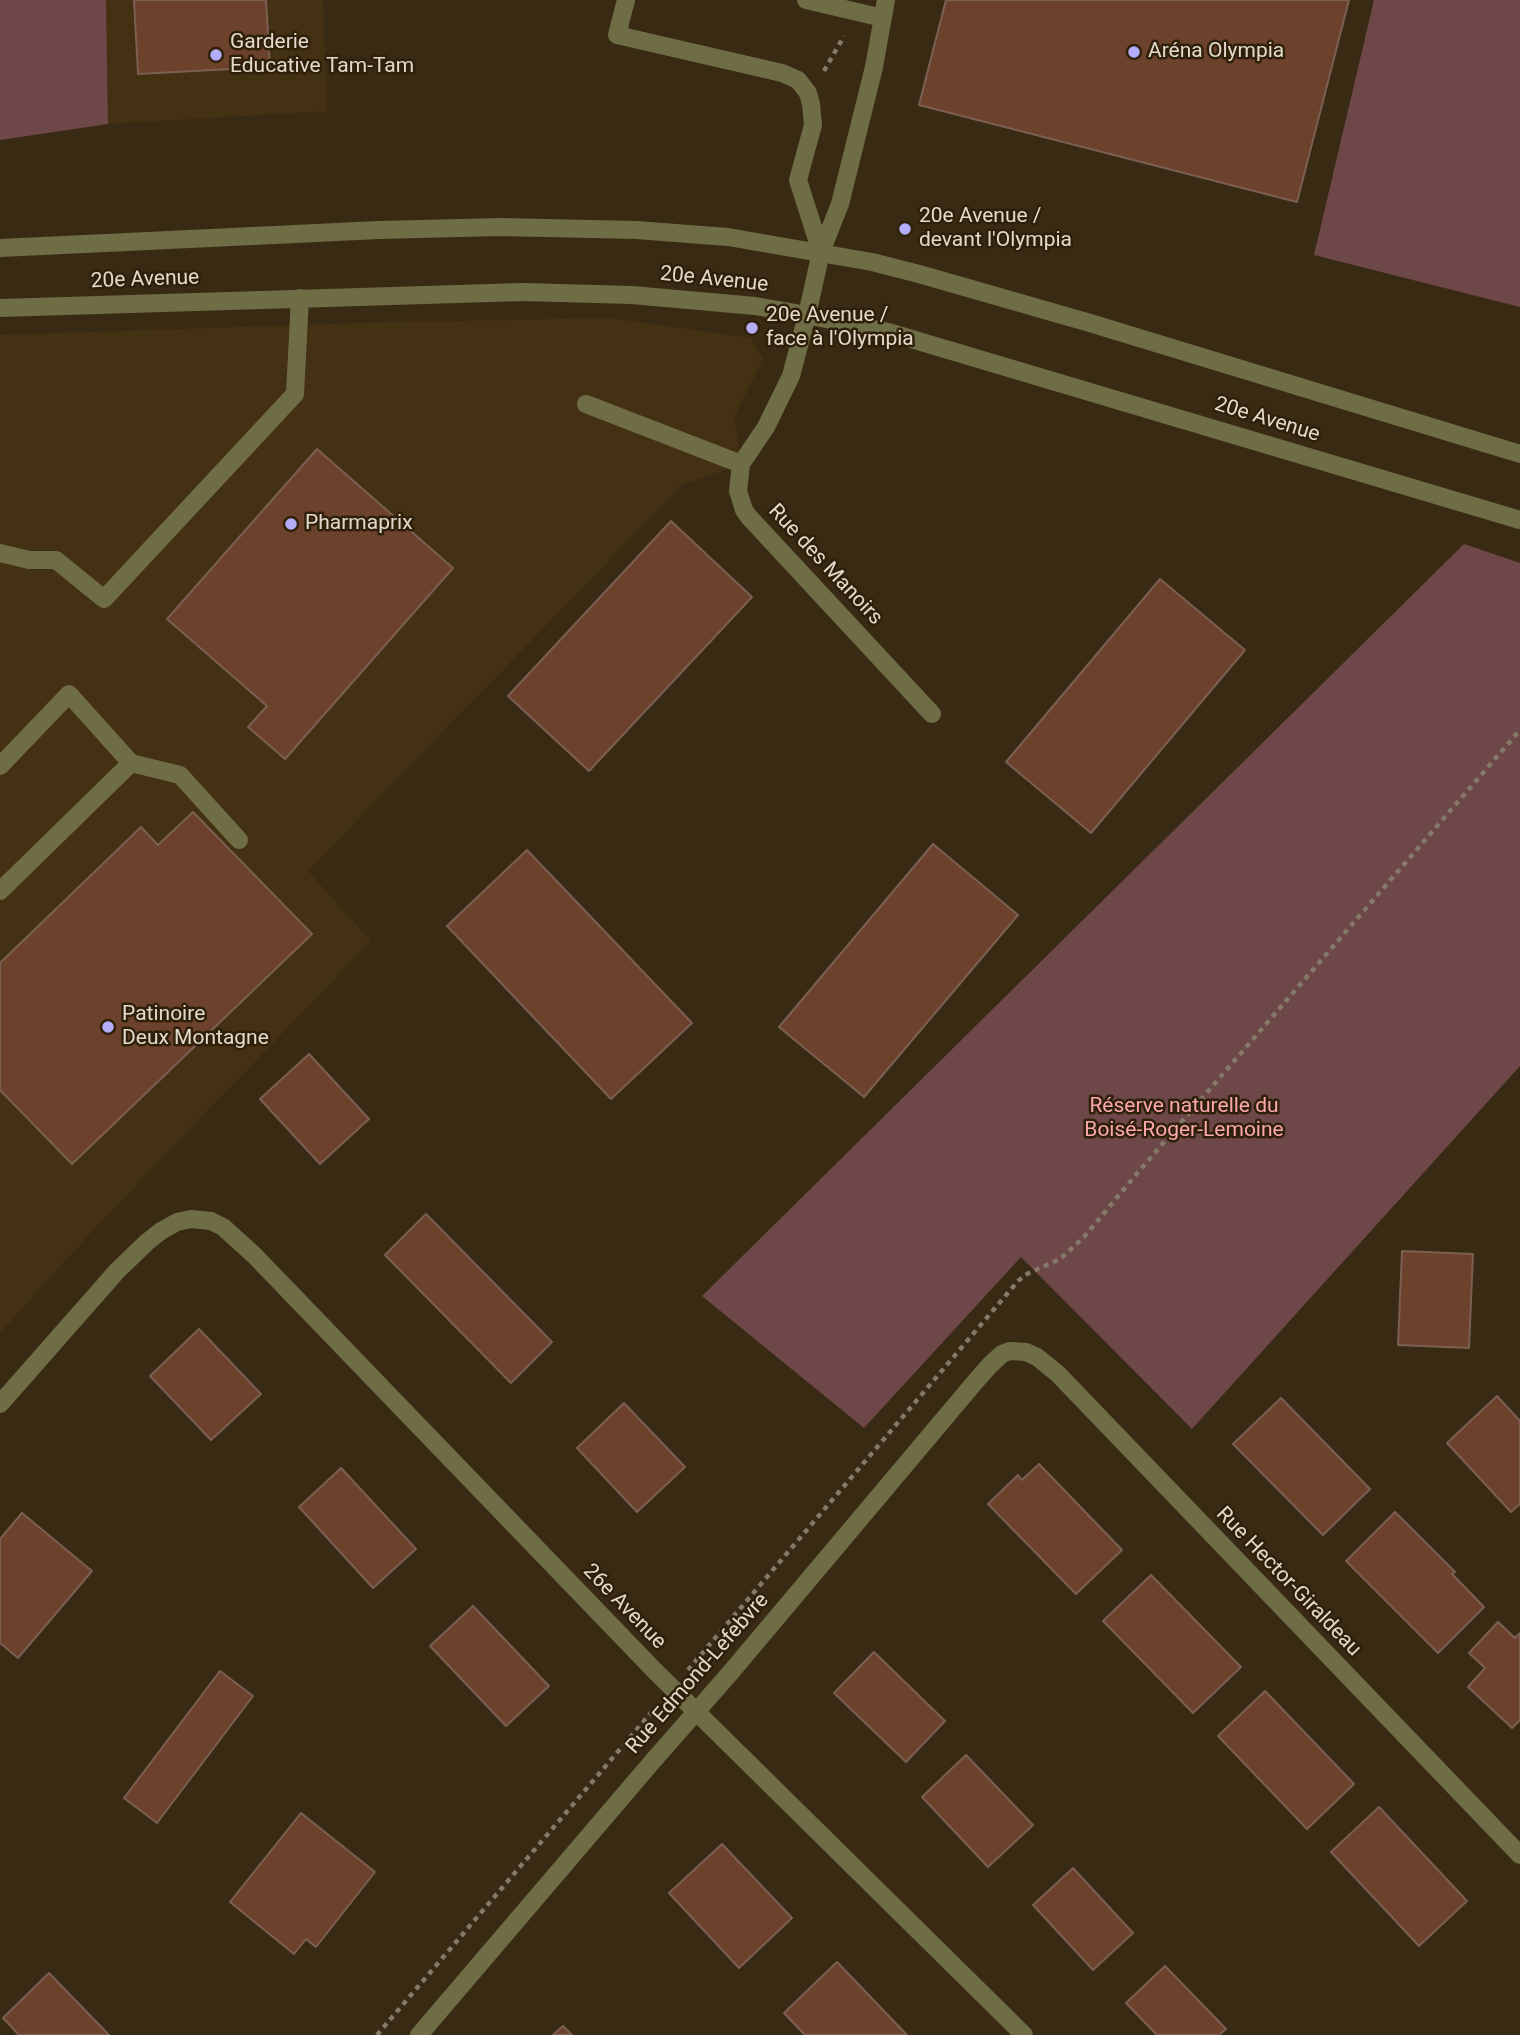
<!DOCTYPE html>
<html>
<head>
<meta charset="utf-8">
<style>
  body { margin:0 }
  canvas { display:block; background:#392a14 }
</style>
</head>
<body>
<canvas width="1520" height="2035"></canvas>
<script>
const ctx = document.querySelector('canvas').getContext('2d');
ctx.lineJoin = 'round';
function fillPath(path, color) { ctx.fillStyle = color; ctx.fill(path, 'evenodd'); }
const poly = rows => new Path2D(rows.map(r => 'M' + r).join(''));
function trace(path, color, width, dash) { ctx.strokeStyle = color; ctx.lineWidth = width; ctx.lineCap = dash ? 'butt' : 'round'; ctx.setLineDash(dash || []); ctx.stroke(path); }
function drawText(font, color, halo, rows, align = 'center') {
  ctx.font = font + ' Roboto,sans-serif'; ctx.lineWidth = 5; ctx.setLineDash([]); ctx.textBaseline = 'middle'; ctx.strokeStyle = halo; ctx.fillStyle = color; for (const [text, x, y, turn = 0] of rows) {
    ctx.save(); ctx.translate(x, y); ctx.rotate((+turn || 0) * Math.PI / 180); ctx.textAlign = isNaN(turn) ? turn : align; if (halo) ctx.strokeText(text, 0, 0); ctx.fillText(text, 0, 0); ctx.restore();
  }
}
fillPath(poly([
  [106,0,323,0,327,111,108,124],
  [609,318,751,338,763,359,734,418,741,464,682,485,308,871,371,941,96,1227,0,1333,0,335,357,323]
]), '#443113');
fillPath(poly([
  [0,0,106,0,108,124,0,140],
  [1374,0,1520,0,1520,307,1314,255],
  [1464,544,1520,563,1520,1066,1192,1429,1021,1257,864,1428,702,1296]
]), '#6e4749');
const building = poly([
  [134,0,266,0,270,67,138,74,134,0],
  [946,0,1349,0,1297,202,919,105,946,0],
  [317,449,453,568,285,759,248,727,267,706,167,619,317,449],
  [671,521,752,597,589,771,508,696,671,521],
  [1160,579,1245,650,1091,833,1006,762,1160,579],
  [193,812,312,934,72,1164,0,1090,0,963,141,827,158,845,193,812],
  [933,844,1018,915,864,1097,779,1027,933,844],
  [527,850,692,1023,611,1099,447,926,527,850],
  [309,1054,369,1119,320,1164,260,1099,309,1054],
  [426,1214,552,1342,511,1383,385,1255,426,1214],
  [1402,1251,1473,1254,1469,1348,1398,1345,1402,1251],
  [199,1329,261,1394,211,1440,150,1376,199,1329],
  [1497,1396,1520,1421,1520,1504,1511,1512,1447,1443,1497,1396],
  [1281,1398,1370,1489,1323,1535,1233,1444,1281,1398],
  [624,1403,685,1467,637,1512,577,1448,624,1403],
  [1039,1464,1122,1550,1076,1594,988,1504,1018,1475,1022,1480,1039,1464],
  [341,1468,416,1549,373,1588,299,1507,341,1468],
  [1395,1512,1455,1572,1452,1574,1484,1607,1438,1653,1346,1561,1395,1512],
  [22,1513,92,1571,18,1658,0,1643,0,1539,22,1513],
  [1151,1575,1241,1667,1193,1713,1103,1621,1151,1575],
  [473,1606,549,1686,506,1726,430,1646,473,1606],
  [1498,1622,1515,1638,1520,1633,1520,1720,1512,1728,1468,1687,1485,1668,1469,1653,1498,1622],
  [874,1652,945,1721,906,1762,834,1693,874,1652],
  [220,1671,253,1696,157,1823,124,1798,220,1671],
  [1265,1691,1354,1784,1307,1829,1218,1736,1265,1691],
  [966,1755,1033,1825,988,1867,922,1797,966,1755],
  [1379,1807,1467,1901,1419,1946,1331,1852,1379,1807],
  [301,1813,375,1872,316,1947,306,1939,294,1954,230,1902,301,1813],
  [722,1844,792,1918,739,1968,669,1893,722,1844],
  [1073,1868,1133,1933,1093,1970,1033,1905,1073,1868],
  [837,1962,907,2035,805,2035,784,2013,837,1962],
  [1165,1966,1226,2029,1219,2035,1157,2035,1126,2003,1165,1966],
  [49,1973,109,2035,19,2035,3,2018,49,1973],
  [563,2026,572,2035,553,2035,563,2026]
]);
fillPath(building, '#6d422d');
trace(building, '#7b5f52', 2);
trace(poly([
  [824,71,844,36],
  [688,1670,1018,1281,1027,1274,1060,1259,1084,1237,1140,1170,1520,730],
  [377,2035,655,1708]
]), '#857967', 4.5, [5, 5]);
trace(poly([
  [626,0,617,35,782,73,798,80,808,93,811,104,813,125,798,180,821,252],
  [806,0,883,18],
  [886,0,874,67,840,204,821,252,807,315,791,376,766,427,741,464,738,491,744,510,749,517,932,714],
  [0,248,379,230,500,227,636,230,728,237,872,262,919,274,1090,323,1520,454],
  [0,308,523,292,632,295,755,306,807,315,888,332,1520,520],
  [586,404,741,464],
  [0,553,29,560,56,560,104,599,295,394,300,298],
  [131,763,180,775,239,840],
  [0,766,69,694,131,763,0,891],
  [0,1404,117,1271,147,1242,161,1231,177,1222,191,1219,211,1221,223,1227,254,1255,655,1671,1024,2035],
  [419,2035,652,1762,731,1672,975,1382,990,1365,1002,1354,1010,1351,1026,1352,1037,1357,1058,1374,1520,1855]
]), '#6f6d45', 18);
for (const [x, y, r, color] of [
  [1134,52,7,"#b4acf9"],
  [216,55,7,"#b4acf9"],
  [905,229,7,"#b4acf9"],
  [752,328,7,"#b4acf9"],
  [291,524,7,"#b4acf9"],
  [108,1027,7,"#b4acf9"]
]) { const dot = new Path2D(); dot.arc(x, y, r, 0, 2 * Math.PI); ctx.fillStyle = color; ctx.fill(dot); trace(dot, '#2f200a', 2.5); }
drawText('21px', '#e3dacc', '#2f200a', [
  ["Garderie",230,43],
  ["Educative Tam-Tam",230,67],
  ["Aréna Olympia",1148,52],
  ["20e Avenue /",919,217],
  ["devant l'Olympia",919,241],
  ["20e Avenue /",766,316],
  ["face à l'Olympia",766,340],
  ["Pharmaprix",305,524],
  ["Patinoire",122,1015],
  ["Deux Montagne",122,1039]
], 'left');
drawText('21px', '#e3dacc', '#2f200a', [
  ["20e Avenue",145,280,-2],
  ["20e Avenue",714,280,6],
  ["20e Avenue",1267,420,17],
  ["Rue des Manoirs",825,565,47],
  ["Rue Hector-Giraldeau",1288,1582,46],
  ["26e Avenue",624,1607,46],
  ["Rue Edmond-Lefebvre",698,1674,-49]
]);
drawText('21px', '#fca8ac', '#2f200a', [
  ["Réserve naturelle du",1184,1107],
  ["Boisé-Roger-Lemoine",1184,1131]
]);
</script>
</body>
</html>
